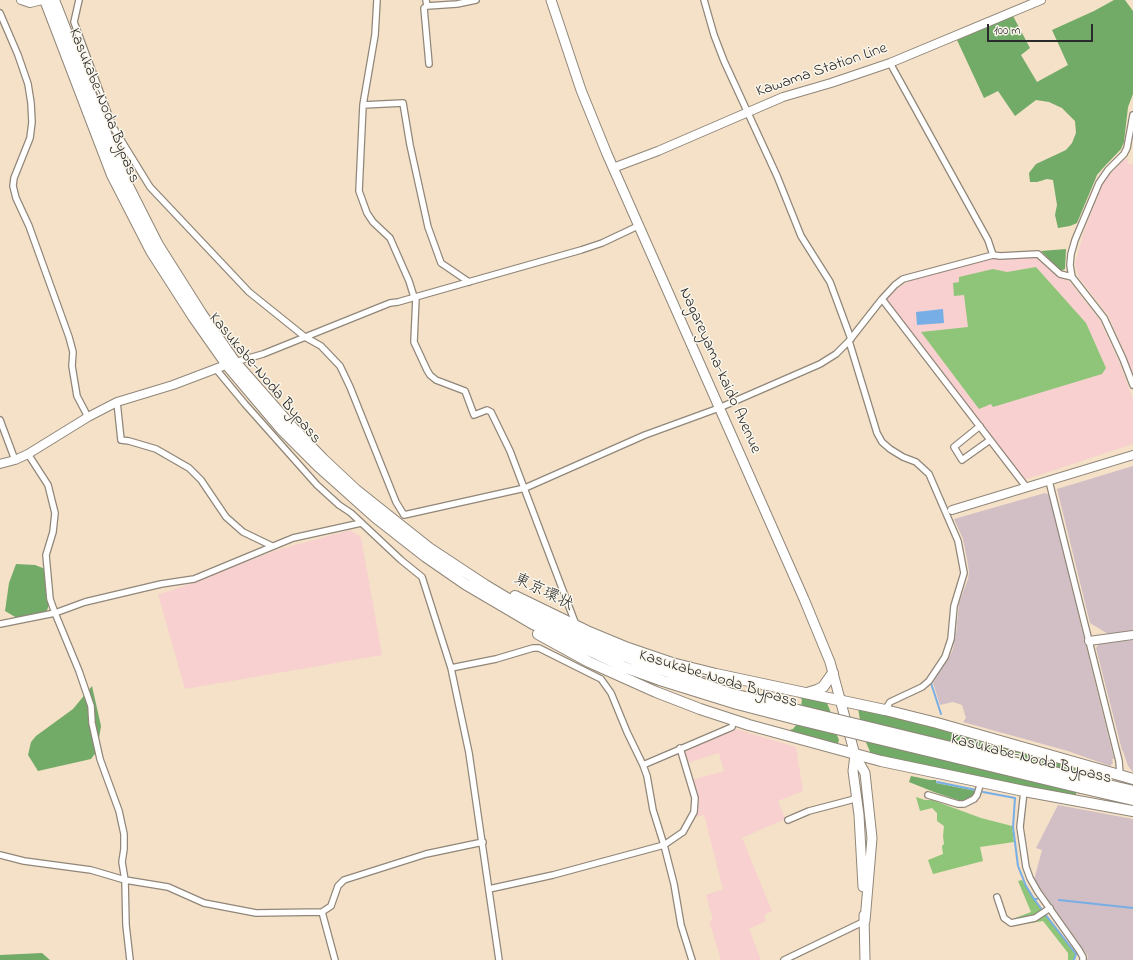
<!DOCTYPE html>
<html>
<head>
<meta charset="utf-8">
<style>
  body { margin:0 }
  #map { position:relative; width:1133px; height:960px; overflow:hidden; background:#f4e1c7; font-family:"Indie Flower",sans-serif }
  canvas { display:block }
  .scale { position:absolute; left:987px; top:24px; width:106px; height:18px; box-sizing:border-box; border:2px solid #2b2b2b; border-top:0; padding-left:5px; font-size:12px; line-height:14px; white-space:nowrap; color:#2b2b2b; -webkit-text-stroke:3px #fbf7ec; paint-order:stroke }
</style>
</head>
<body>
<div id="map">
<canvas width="1133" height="960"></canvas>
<div class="scale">100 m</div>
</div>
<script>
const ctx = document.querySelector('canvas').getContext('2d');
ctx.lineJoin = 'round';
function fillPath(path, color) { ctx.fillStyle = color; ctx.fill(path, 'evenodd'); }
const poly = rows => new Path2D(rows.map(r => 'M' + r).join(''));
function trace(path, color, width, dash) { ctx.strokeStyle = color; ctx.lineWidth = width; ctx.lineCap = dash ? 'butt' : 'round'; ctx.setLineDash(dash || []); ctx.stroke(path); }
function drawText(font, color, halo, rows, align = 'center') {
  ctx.font = font + ' "Indie Flower","Klee One",sans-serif'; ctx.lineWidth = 3; ctx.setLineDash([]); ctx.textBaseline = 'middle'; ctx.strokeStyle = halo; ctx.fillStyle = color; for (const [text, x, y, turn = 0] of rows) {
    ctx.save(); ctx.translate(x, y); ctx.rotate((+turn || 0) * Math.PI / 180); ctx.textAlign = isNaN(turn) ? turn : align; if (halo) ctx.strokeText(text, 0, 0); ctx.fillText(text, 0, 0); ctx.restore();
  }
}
fillPath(poly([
  [1125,159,1129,159,1127,163,1133,165,1133,375,1123,349,1108,315,1079,278,1075,264,1084,231,1103,183,1106,178],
  [1038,256,1063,279,1070,282,1099,319,1118,359,1133,399,1133,444,1024,480,886,299,897,289,909,281,942,271,993,259],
  [350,530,361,537,382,655,185,689,158,594,173,590,277,550],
  [736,729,796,747,803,791,778,801,785,819,742,838,772,911,764,915,766,921,749,929,761,960,721,960,709,921,713,920,706,895,723,889,704,815,694,817,691,780,724,771,719,753,687,763,683,749]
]), '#f7d0cf');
fillPath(poly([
  [1133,466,1133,631,1108,634,1090,623,1057,489],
  [1045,493,1049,495,1114,759,1112,759,1113,763,1110,766,1068,751,963,722,966,718,962,705,953,702,940,705,933,683,952,652,956,635,959,603,968,579,969,572,967,559,963,539,954,519],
  [1133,640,1133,772,1128,766,1123,751,1122,750,1096,648,1099,644],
  [1058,805,1133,819,1133,960,1087,960,1088,956,1034,880,1042,850,1036,848]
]), '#d2bec5');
fillPath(poly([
  [1036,267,1086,323,1106,368,1102,374,993,407,991,404,979,409,921,332,968,327,964,295,954,296,953,283,959,282,959,277,993,269,1007,272],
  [916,797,925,800,932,800,981,818,1012,826,1014,842,980,847,983,861,933,874,928,860,943,854,942,846,944,844,943,836,944,826,937,821,937,813,932,808,920,811],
  [1022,880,1042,911,1036,916,1016,919,1015,918,1031,912,1018,881],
  [1045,914,1075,954,1074,960,1068,960,1068,953,1043,921,1025,924,1025,922,1038,919]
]), '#8ec578');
fillPath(poly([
  [1114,0,1125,0,1133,11,1133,94,1128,107,1124,142,1121,149,1103,168,1097,175,1077,223,1070,226,1058,228,1055,215,1057,205,1053,180,1047,179,1037,182,1030,182,1029,173,1036,164,1066,150,1072,143,1076,133,1075,121,1062,108,1049,102,1036,100,1015,116,998,91,984,98,957,40,1013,16,1030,48,1021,55,1037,82,1068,65,1052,30,1094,11],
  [1066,249,1065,269,1061,271,1041,251],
  [16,564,35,565,48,570,49,605,44,618,17,618,5,611,9,583],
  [92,686,101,726,97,751,91,759,38,771,28,755,31,742,36,736,73,709],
  [799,696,827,703,831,713,801,706,802,700],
  [858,708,967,735,1087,770,1082,772,1081,774,860,720],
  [797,724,836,733,839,740,837,746,786,731,793,729],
  [865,740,1076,791,1076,794,1078,798,871,754],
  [911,776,930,780,936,780,936,783,976,791,975,796,964,802,934,792,909,782],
  [42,953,50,960,0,960,0,955]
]), '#72aa68');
fillPath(poly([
  [943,309,944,323,917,325,916,312]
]), '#77aee6');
trace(poly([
  [949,653,954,639,956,613],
  [941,714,931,683,945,662],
  [937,782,976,790],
  [983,792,1015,798,1013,827,1018,866,1026,886,1034,899,1037,899],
  [1034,899,1043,911],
  [1059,900,1133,908],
  [1045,914,1076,954,1074,960]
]), '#77aee6', 2);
const street = poly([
  [79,0,74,22,113,127,150,187,249,292,305,337,321,346,340,366,350,387,396,502,404,515,525,488,645,435,719,408,820,364,836,354,849,341,882,299,895,285,903,279,993,255,1000,256,1038,254,1060,274,1072,277],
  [377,0,375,35,363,105,359,191,367,213,373,222,390,238,409,281,414,297],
  [426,0,427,6,457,4,476,0],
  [704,0,714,35,724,61,777,176,801,236,830,282,851,339],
  [427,6,424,8,429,64],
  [0,13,18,55,28,84,31,103,32,122,30,138,14,178,13,186,16,198,29,226,69,337,73,352,72,366,77,396,88,417],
  [890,63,988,240,993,255],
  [363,105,403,103,410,145,428,227,441,263,469,282],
  [1133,115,1127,148,1124,154,1108,170,1099,183,1075,240,1071,254,1070,265,1072,277,1104,318,1123,359,1133,385],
  [416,297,414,342,427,370,430,375,436,380,465,391,474,415,487,410,491,412,510,451,576,625],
  [882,299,1027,488],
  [849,341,877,433,882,442,890,449,903,457,916,462,929,474,958,541,964,573,954,606,951,639,945,657,929,681,922,687,890,702,885,710],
  [235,362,263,354,390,303,398,302,581,250,602,243,638,226],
  [216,369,245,404,317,485,339,505,351,513,401,560,422,577,451,668,469,753,499,960],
  [117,402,121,440,129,441,156,449,189,468,201,480,226,517,243,532,272,546],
  [0,420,15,460],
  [980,426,954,447,962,460,990,440],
  [28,454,48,485,55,513,53,532,46,555,50,599,55,613,79,671,91,706,92,723,100,759,119,811,124,834,124,849,122,862,125,880,126,925,130,960],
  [1049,481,1119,761,1120,775],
  [0,624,55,613,85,602,161,584,194,579,293,538,361,523],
  [451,668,496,659,533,648,539,648,601,679,611,693,627,732,643,765,647,776,653,810,664,845,674,884,681,925,692,960],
  [643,765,732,727,734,720],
  [1024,791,1020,827,1026,867,1030,878,1038,892,1079,950,1083,957,1083,960],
  [928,795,958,804,964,804,974,799,977,795,981,782],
  [788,820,809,811,851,800,857,797],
  [0,855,24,861,91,870,125,880,168,887,204,903,256,913,322,912,331,906,338,886,344,880,426,854,483,842],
  [489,889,553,875,664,845,683,832,694,812,695,798,680,748],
  [997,897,1004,918,1011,923,1035,918,1050,908],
  [322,912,335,960],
  [784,960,865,921]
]);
const secondary = poly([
  [21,0,30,3,42,0],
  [613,168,658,151,783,97,831,83,890,63,1041,0],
  [0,464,15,460,28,454,88,417,117,402,173,385,231,363],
  [952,510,1133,455],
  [1089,641,1133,635]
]);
const primary = poly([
  [551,0,581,90,607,154,804,599,830,662,855,755,865,773,872,838,865,921],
  [855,755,853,771,859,815,863,887],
  [864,915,865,960]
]);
const highway = poly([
  [45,0,112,175,151,251,194,318,227,365,282,430,318,466,375,517,426,557,465,584,533,624,624,667,663,681,737,704,795,719],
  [54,0,121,172,158,245,201,313,235,362,294,429,323,459,356,490,429,548,485,585,535,615,601,647,645,664,729,693,798,710],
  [515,596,587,631,628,648,672,663,716,674,885,710,937,723,1133,779],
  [538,634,589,662,656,692,700,709,749,725,881,761,1024,791,1133,811],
  [807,693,817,690,823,687,833,673],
  [1083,779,1133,791],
  [1081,788,1133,800]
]);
trace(street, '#908679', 8);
trace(secondary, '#908679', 10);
trace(primary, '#908679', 11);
trace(highway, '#908679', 12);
trace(street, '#fff', 5.5);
trace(secondary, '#fff', 8);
trace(primary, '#fff', 9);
trace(highway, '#fff', 10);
const highwayBridge = poly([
  [798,710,1083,779],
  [795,719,1081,788]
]);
trace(highwayBridge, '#908679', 12, []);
trace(highwayBridge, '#fff', 10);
drawText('16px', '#2b2b2b', '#fbf7ec', [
  ["Kawama Station Line",822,71,-19],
  ["Kasukabe-Noda Bypass",103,106,68],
  ["Nagareyama-kaido Avenue",719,371,66],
  ["Kasukabe-Noda Bypass",264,379,50],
  ["東京環状",543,593,26],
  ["Kasukabe-Noda Bypass",718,680,17],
  ["Kasukabe-Noda Bypass",1031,760,14]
]);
</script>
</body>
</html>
